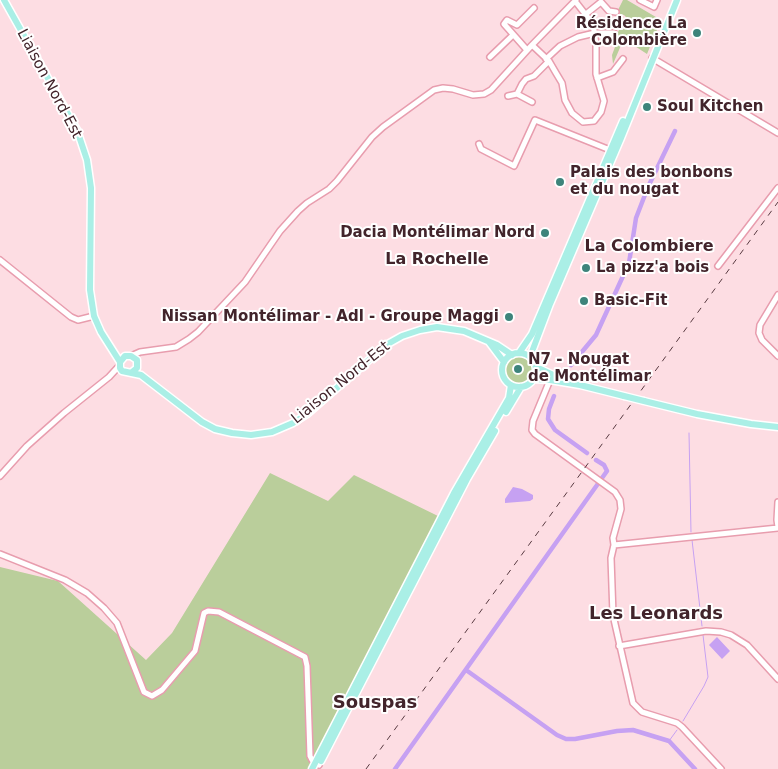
<!DOCTYPE html>
<html>
<head>
<meta charset="utf-8">
<style>
  body { margin:0 }
  canvas { display:block; background:#fddde3 }
</style>
</head>
<body>
<canvas width="778" height="769"></canvas>
<script>
const ctx = document.querySelector('canvas').getContext('2d');
ctx.lineJoin = 'round';
function fillPath(path, color) { ctx.fillStyle = color; ctx.fill(path, 'evenodd'); }
const poly = rows => new Path2D(rows.map(r => 'M' + r).join(''));
function trace(path, color, width, dash) { ctx.strokeStyle = color; ctx.lineWidth = width; ctx.lineCap = dash ? 'butt' : 'round'; ctx.setLineDash(dash || []); ctx.stroke(path); }
function drawText(font, color, halo, rows, align = 'center') {
  ctx.font = font + ' "DejaVu Sans",sans-serif'; ctx.lineWidth = 4; ctx.setLineDash([]); ctx.textBaseline = 'middle'; ctx.strokeStyle = halo; ctx.fillStyle = color; for (const [text, x, y, turn = 0] of rows) {
    ctx.save(); ctx.translate(x, y); ctx.rotate((+turn || 0) * Math.PI / 180); ctx.textAlign = isNaN(turn) ? turn : align; if (halo) ctx.strokeText(text, 0, 0); ctx.fillText(text, 0, 0); ctx.restore();
  }
}
fillPath(poly([
  [623,0,627,0,661,20,647,54,627,41,622,43,613,64,612,55,618,39,616,36,619,30,623,30,627,18,624,15,620,14,618,10],
  '506 370a13 13 0 1 1 26 0a13 13 0 1 1-26 0Z',
  [270,473,328,501,354,475,438,516,310,769,0,769,0,567,58,581,146,660,172,633]
]), '#bace9b');
fillPath(poly([
  [513,487,522,489,533,495,533,499,530,501,505,503,505,499],
  [717,637,730,651,722,659,709,645]
]), '#c6a1f2');
trace(poly([
  [689,433,691,532],
  [692,540,702,626],
  [683,721,704,686,708,677,703,635],
  [669,741,677,730]
]), '#c6a1f2', 1);
trace(poly([
  [571,365,596,335,629,263,636,218,648,187,675,131],
  [554,396,549,409,548,419,555,430,587,453],
  [466,670,557,735,566,739,575,739,617,731,633,730,669,741,695,769],
  [395,769,607,471,604,465,596,460]
]), '#c6a1f2', 4.5);
const minor = poly([
  [640,0,654,7,657,0],
  [586,14,601,2,609,11,616,12],
  [532,45,549,61,556,73,562,83,565,100,572,113,583,122,594,121,601,112,604,101,596,74,596,44,593,24,575,1],
  [527,50,504,24,507,20,517,25,534,8],
  [490,57,513,35],
  [652,58,778,133],
  [546,59,560,46,578,37,595,33,614,33],
  [597,78,613,72,623,59],
  [508,96,517,94],
  [532,102,517,94,522,84,526,79,534,76,549,61],
  [479,144,481,149,514,166,535,120,610,150],
  [0,260,71,317,78,320,94,316],
  [718,266,778,188],
  [778,295,760,325,759,333,762,340,778,356],
  [131,356,140,352,176,347,189,339,198,332,245,282,280,231,298,211,307,203,329,189,337,181,372,137,383,127,434,90,443,88,453,89,473,95,484,94,491,90,532,45,576,0],
  [550,380,533,421,532,430,535,434,615,492,620,500,621,509,613,538,614,545,611,558,613,615,633,703,642,712,677,723,682,727,721,769],
  [0,476,27,446,64,413,109,377,120,365],
  [778,502,777,520,778,527],
  [614,545,778,528],
  [0,554,65,580,87,593,104,608,117,623,144,692,152,696,162,690,195,651,204,613,208,611,219,612,305,657,307,666,310,756,312,760,319,765],
  [619,646,706,631,721,632,731,635,747,645,778,679]
]);
const major = poly([
  [4,0,77,130,87,160,91,188,90,290,94,316,101,332,120,362],
  [489,342,504,362],
  [519,353,532,334,623,121],
  '502 370a17 17 0 1 1 34 0a17 17 0 1 1-34 0Z',
  [530,357,550,304,621,138,677,0],
  [536,367,562,379],
  [132,372,137,368,137,360,131,356,125,356,120,362,120,368,122,371,141,375,202,422,215,429,232,433,251,435,272,432,293,423,307,414,386,345,402,336,420,330,437,327,464,331,497,345,512,355],
  [534,379,550,380,580,385,624,396],
  [644,401,697,414,751,424,778,427],
  [506,412,521,387],
  [321,761,467,479,495,431],
  [312,769,454,493,509,398,511,385]
]);
trace(minor, '#e89dae', 8);
trace(major, '#fff', 9);
trace(minor, '#fff', 5);
trace(major, '#aaefe6', 6);
trace(poly([
  [366,769,778,202]
]), '#583a41', 1, [6, 6]);
const majorBridge = poly([
  [624,396,644,401]
]);
trace(majorBridge, '#fff', 9, []);
trace(majorBridge, '#aaefe6', 6);
for (const [x, y, r, color] of [
  [697,33,5,"#3e847b"],
  [647,107,5,"#3e847b"],
  [560,182,5,"#3e847b"],
  [545,233,5,"#3e847b"],
  [586,268,5,"#3e847b"],
  [584,301,5,"#3e847b"],
  [509,317,5,"#3e847b"],
  [518,369,5,"#3e847b"]
]) { const dot = new Path2D(); dot.arc(x, y, r, 0, 2 * Math.PI); ctx.fillStyle = color; ctx.fill(dot); trace(dot, '#fff', 2); }
drawText('bold 15px', '#42242b', '#fff', [
  ["Résidence La",687,24,"right"],
  ["Colombière",687,41,"right"],
  ["Soul Kitchen",657,107],
  ["Palais des bonbons",570,173],
  ["et du nougat",570,190],
  ["Dacia Montélimar Nord",535,233,"right"],
  ["La pizz'a bois",596,268],
  ["Basic-Fit",594,301],
  ["Nissan Montélimar - Adl - Groupe Maggi",499,317,"right"],
  ["N7 - Nougat",528,360],
  ["de Montélimar",528,377]
], 'left');
drawText('15px', '#42242b', '#fff', [
  ["Liaison Nord-Est",49,84,62],
  ["Liaison Nord-Est",341,383,-39]
]);
drawText('bold 16px', '#42242b', '#fff', [
  ["La Colombiere",649,247],
  ["La Rochelle",437,260]
]);
drawText('bold 18px', '#42242b', '#fff', [
  ["Les Leonards",656,614],
  ["Souspas",375,703]
]);
</script>
</body>
</html>
